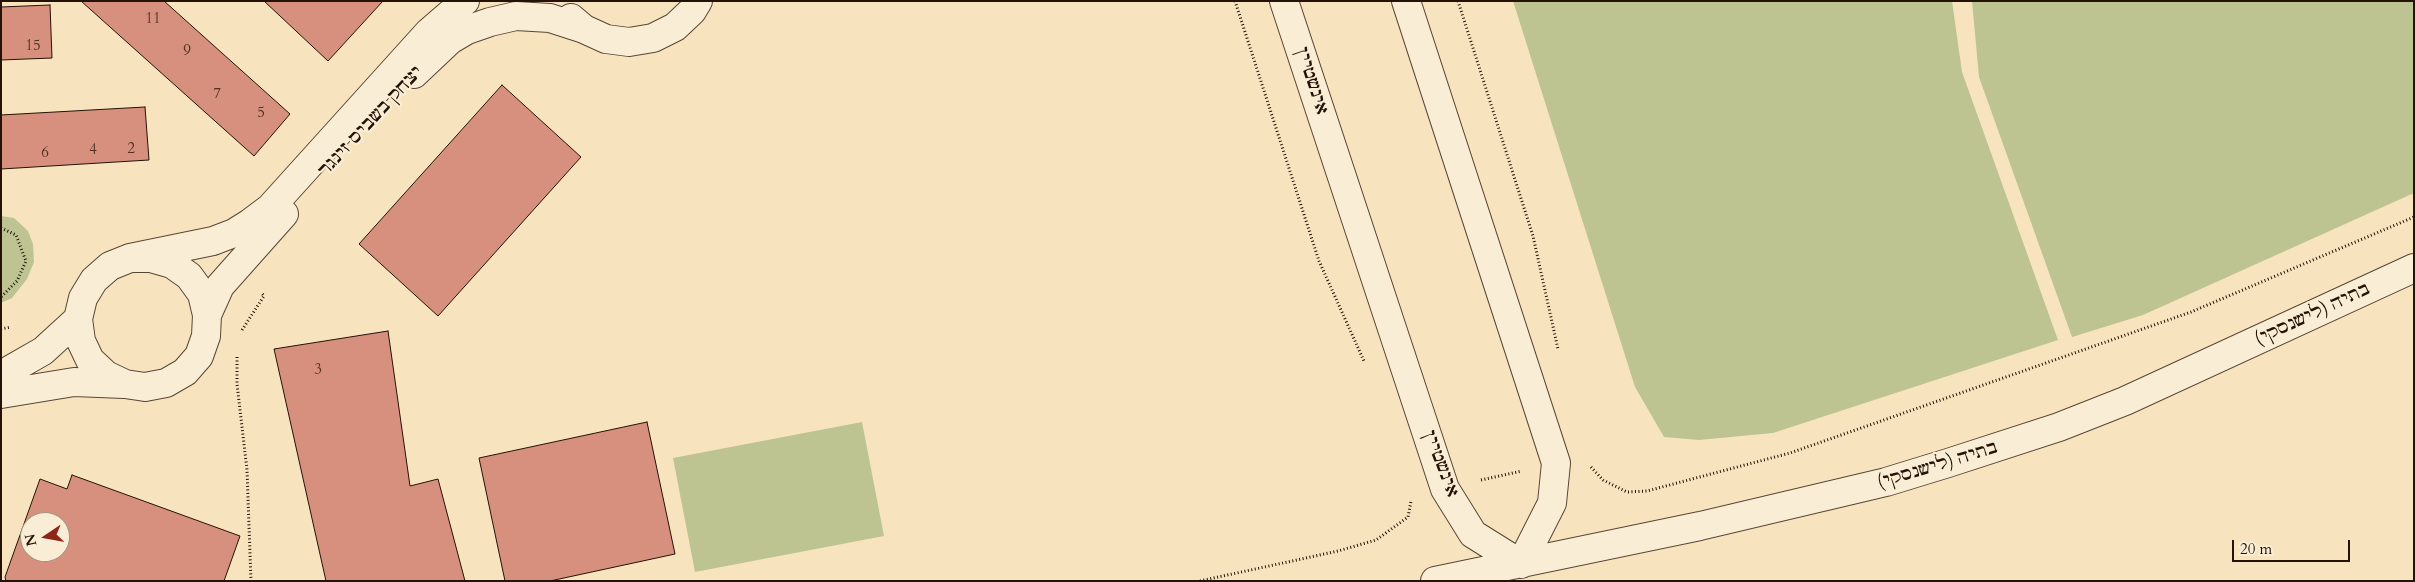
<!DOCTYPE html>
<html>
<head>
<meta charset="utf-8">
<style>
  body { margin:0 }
  #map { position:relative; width:2415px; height:582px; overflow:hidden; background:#f7e4bf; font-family:Cardo,serif }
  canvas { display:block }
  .frame { position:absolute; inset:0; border:2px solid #231205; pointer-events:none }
  .north { position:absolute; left:20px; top:512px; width:50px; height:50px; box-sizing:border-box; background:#faedd5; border:1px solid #a49582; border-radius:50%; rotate:258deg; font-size:14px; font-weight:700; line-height:20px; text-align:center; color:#231205 }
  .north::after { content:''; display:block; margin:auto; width:18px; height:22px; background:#8f2418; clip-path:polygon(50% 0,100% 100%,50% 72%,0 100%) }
  .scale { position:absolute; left:2232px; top:540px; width:118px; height:22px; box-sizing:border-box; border:2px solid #231205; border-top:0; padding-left:6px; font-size:15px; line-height:18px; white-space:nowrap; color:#231205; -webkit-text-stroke:4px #faedd5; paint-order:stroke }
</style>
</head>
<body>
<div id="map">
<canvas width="2415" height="582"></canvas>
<div class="frame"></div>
<div class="north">N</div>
<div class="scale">20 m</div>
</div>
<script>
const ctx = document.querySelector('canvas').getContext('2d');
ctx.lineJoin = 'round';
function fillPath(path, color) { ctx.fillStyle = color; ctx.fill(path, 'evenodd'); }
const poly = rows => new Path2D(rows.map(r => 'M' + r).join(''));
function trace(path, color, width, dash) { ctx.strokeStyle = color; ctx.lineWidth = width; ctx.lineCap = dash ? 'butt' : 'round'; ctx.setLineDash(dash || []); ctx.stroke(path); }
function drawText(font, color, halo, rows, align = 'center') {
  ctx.font = font + ' Cardo,"Frank Ruhl Libre",serif'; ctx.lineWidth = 4.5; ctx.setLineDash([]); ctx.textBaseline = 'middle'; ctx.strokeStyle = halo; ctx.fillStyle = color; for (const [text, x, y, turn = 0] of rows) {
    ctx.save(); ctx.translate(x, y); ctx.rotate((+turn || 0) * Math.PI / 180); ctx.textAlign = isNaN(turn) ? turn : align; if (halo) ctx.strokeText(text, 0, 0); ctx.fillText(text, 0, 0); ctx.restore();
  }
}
fillPath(poly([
  [1513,1,1952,1,1962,72,2058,340,1773,433,1699,440,1664,437,1635,387],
  [1972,1,2414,1,2414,193,2143,315,2072,337,1979,77],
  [1,216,14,218,28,231,33,244,34,262,27,279,12,298,1,303],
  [862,422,884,536,695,572,673,458]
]), '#bdc492');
const building = poly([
  [81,1,164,1,290,114,254,156,81,1],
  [264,1,383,1,328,61,264,1],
  [50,5,52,58,1,60,1,7,50,5],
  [502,85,581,157,438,316,359,244,502,85],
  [145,107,149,160,1,169,1,115,145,107],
  [388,331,410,486,438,479,465,581,326,581,274,349,388,331],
  [647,422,675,554,550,581,505,581,479,458,647,422],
  [72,475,240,536,224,581,6,581,5,577,40,479,67,489,72,475],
  [30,522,60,522,60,552,30,552,30,522]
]);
fillPath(building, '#d7907d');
trace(building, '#231205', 1);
const street = poly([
  [1284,1,1445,489,1473,534,1521,564,1552,503,1556,463,1406,1],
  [571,18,584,29,606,39,629,42,653,38,675,27,692,11,698,1],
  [414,74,450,40,467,30,490,22,516,16,550,18,584,29],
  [130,258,151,258,172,264,189,276,202,294,207,315,206,336,199,356,185,372,166,383,145,387,125,384,106,375,90,360,81,341,78,319,83,298,94,280,110,266,130,258,213,241,234,233,250,223,270,208,429,32,465,1],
  [207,315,220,286,284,214],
  [1,375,43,351,78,319],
  [1,394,74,382,124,384],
  [1435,581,1700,526,1886,482,1948,463,2059,427,2125,401,2414,268]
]);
trace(street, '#584634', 30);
trace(poly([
  [1235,1,1319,261,1364,361],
  [1458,1,1533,236,1558,349],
  [1,228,16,235,26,261,17,281,1,297],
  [1,329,11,327],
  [242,330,264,296,261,292],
  [237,357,237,384,247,470,251,581],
  [1591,467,1603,480,1627,492,1647,491,1790,453,2191,312,2414,217],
  [1481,480,1522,471],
  [1200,581,1338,551,1376,540,1408,517,1411,501]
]), '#231205', 3, [1, 2.5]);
trace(street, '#faedd5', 28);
drawText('15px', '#503223', null, [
  ["11",153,20],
  ["15",33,47],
  ["9",187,52],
  ["7",217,95],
  ["5",261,114],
  ["2",131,150],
  ["4",93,151],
  ["6",45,154],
  ["3",318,371]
]);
drawText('18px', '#231205', '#faedd5', [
  ["אינשטיין",1311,81,72],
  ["יצחק בשביס זינגר",371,122,-47],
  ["בתיה (לישנסקי)",2313,315,-25],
  ["אינשטיין",1440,464,69],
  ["בתיה (לישנסקי)",1938,466,-17]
]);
</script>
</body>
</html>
